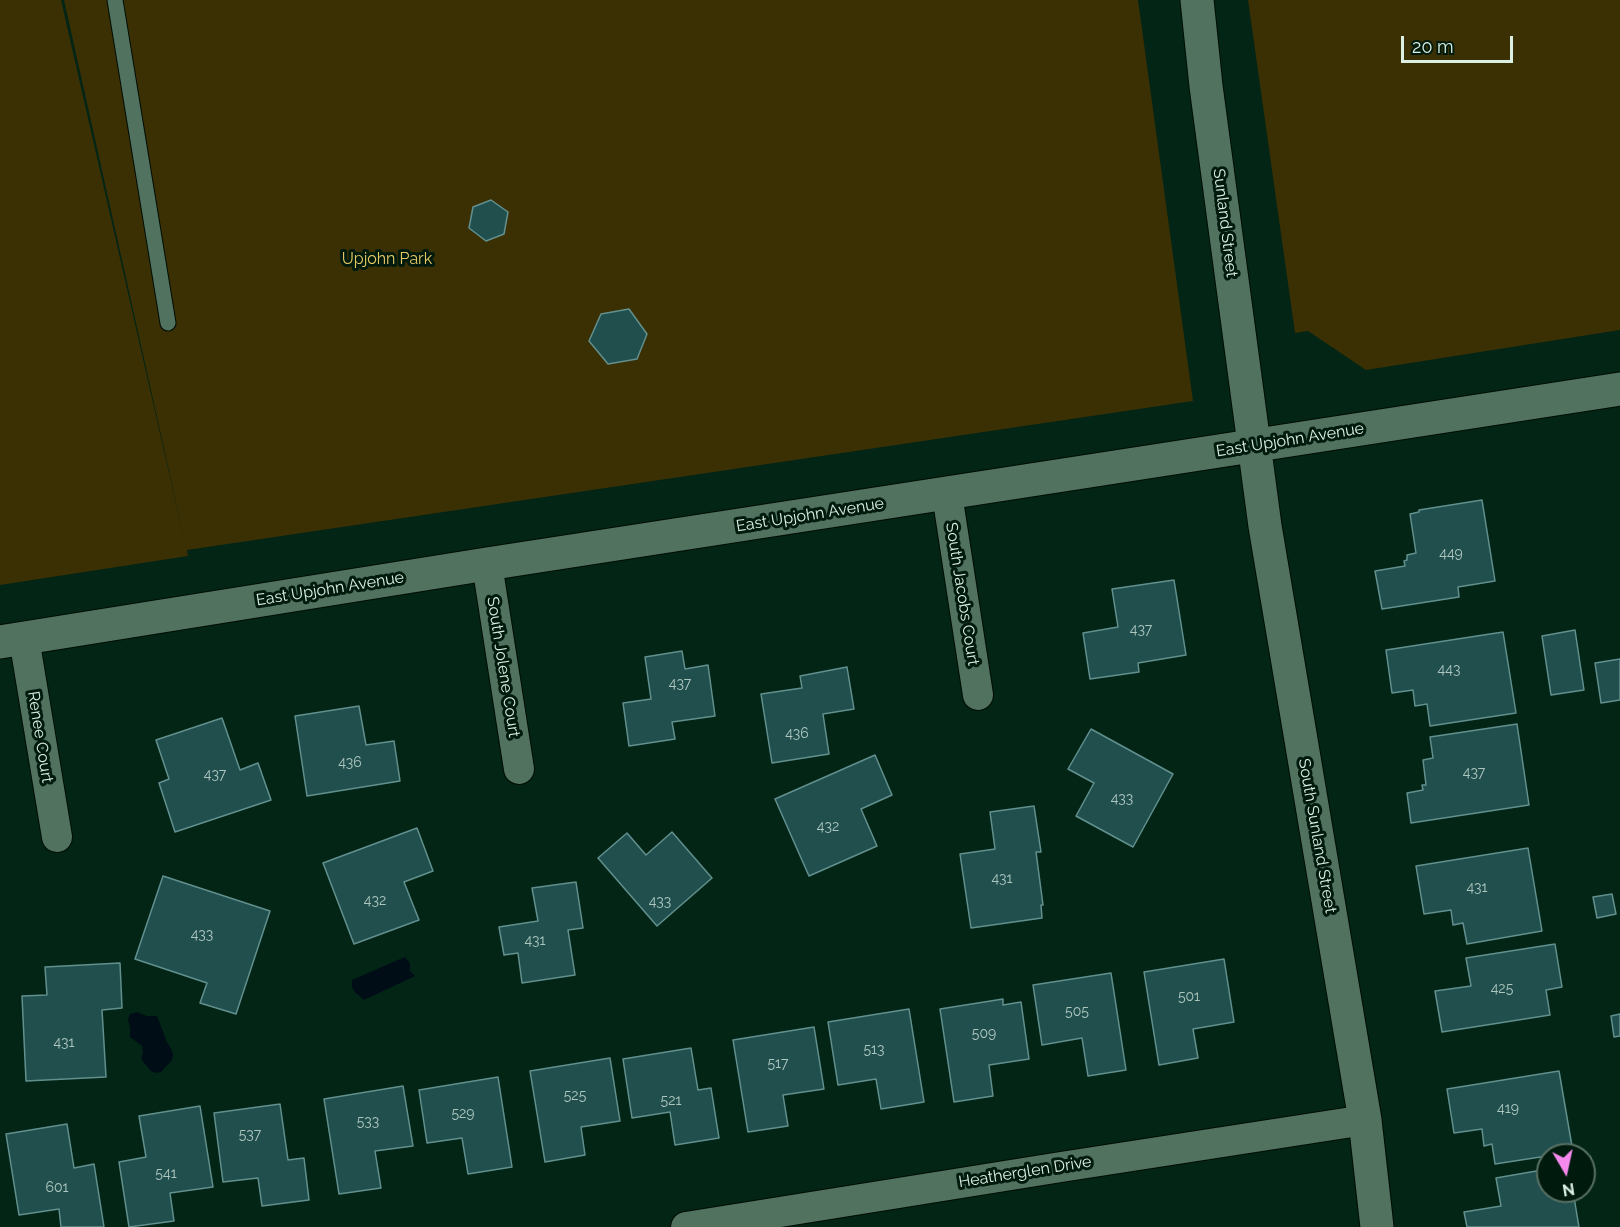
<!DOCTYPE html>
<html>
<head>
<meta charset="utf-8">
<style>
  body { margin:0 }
  #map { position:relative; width:1620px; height:1227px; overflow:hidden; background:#022516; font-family:Raleway,sans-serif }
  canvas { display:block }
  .north { position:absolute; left:1536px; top:1143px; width:60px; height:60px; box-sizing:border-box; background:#001b0d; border:2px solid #587063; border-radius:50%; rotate:171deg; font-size:16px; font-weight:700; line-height:24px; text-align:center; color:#dcefe4 }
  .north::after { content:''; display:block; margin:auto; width:21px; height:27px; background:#f589ee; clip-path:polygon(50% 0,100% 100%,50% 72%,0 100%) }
  .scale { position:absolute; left:1401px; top:36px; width:112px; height:27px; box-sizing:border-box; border:3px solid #dcefe4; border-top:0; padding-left:8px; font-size:18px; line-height:21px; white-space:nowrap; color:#dcefe4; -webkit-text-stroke:4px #001b0d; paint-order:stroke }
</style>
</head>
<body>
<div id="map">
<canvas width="1620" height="1227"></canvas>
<div class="north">N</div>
<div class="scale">20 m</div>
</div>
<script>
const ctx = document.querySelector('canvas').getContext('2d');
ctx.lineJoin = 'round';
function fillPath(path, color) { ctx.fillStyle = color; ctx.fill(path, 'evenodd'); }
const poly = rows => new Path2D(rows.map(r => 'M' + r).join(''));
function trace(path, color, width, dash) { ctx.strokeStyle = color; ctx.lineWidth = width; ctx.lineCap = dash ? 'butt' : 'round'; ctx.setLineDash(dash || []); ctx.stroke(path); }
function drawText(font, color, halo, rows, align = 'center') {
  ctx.font = font + ' Raleway,sans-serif'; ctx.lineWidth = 6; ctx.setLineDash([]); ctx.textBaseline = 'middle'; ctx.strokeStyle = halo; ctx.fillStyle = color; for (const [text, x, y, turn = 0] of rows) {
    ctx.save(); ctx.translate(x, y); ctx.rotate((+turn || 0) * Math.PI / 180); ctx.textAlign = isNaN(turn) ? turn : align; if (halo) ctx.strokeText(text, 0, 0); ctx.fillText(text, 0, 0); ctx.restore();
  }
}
fillPath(poly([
  [0,0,61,0,186,547,64,0,1138,0,1193,401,187,550,188,556,0,585],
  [1248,0,1620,0,1620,330,1366,370,1308,331,1295,333]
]), '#3b2f04');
fillPath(poly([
  [405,957,410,963,410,971,415,976,364,1000,355,992,352,987,352,980],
  [137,1012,147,1016,157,1016,167,1042,172,1051,173,1055,172,1060,161,1072,156,1073,151,1071,141,1059,143,1053,142,1046,130,1037,130,1027,128,1020,130,1014]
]), '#000d16');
const building = poly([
  [491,200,508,212,504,234,486,241,469,228,473,207,491,200],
  [629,309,647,334,637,359,608,364,589,341,601,314,629,309],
  [1482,500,1495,581,1458,587,1459,597,1382,609,1375,571,1405,566,1404,561,1407,560,1407,555,1416,553,1410,514,1419,512,1419,510,1482,500],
  [1174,580,1186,655,1138,663,1139,672,1090,679,1083,633,1118,627,1112,589,1174,580],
  [1575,630,1584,690,1551,695,1542,636,1575,630],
  [1503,632,1516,713,1430,726,1427,704,1415,706,1413,690,1392,693,1386,650,1503,632],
  [682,651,685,669,708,665,715,716,672,722,675,739,629,746,623,703,651,699,645,657,682,651],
  [1620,659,1620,700,1601,703,1595,663,1620,659],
  [847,667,854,709,823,714,829,754,772,763,761,694,802,688,800,676,847,667],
  [359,706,366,745,394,741,400,781,307,796,295,716,359,706],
  [222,718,240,770,258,763,271,800,175,832,159,783,169,779,156,740,222,718],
  [1517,724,1529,805,1411,823,1407,793,1423,790,1422,785,1426,785,1423,760,1433,758,1430,737,1517,724],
  [1091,729,1173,774,1133,847,1076,816,1094,783,1068,769,1091,729],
  [875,755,892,795,861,809,877,846,809,876,775,799,875,755],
  [1034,806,1041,852,1036,852,1043,905,1041,905,1042,918,971,928,960,854,995,849,990,812,1034,806],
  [417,828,433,871,404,882,419,920,354,944,323,863,417,828],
  [672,832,712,878,657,926,598,858,627,833,646,855,672,832],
  [1528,848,1542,931,1467,944,1463,923,1453,925,1451,910,1424,914,1416,866,1528,848],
  [163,876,270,911,236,1014,200,1003,207,983,135,959,163,876],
  [576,882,583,928,568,930,575,975,522,983,518,953,504,955,499,927,538,921,532,888,576,882],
  [1612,894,1616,914,1597,918,1593,897,1612,894],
  [1555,944,1562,987,1546,990,1550,1015,1442,1032,1435,991,1471,986,1466,958,1555,944],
  [1224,959,1234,1022,1193,1029,1198,1058,1159,1065,1144,972,1224,959],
  [120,963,122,1008,102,1010,106,1077,26,1081,22,996,47,995,45,967,120,963],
  [1111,973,1126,1070,1088,1076,1082,1038,1042,1045,1033,985,1111,973],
  [1003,999,1003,1005,1021,1002,1029,1059,989,1065,993,1096,954,1102,940,1009,1003,999],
  [909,1009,924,1102,881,1109,876,1079,838,1085,828,1022,909,1009],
  [1620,1014,1620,1036,1614,1037,1611,1016,1620,1014],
  [814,1027,824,1089,783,1095,788,1126,748,1132,733,1040,814,1027],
  [691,1048,698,1090,711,1088,719,1138,675,1145,670,1112,632,1118,623,1059,691,1048],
  [610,1058,620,1121,581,1127,585,1155,545,1162,530,1071,610,1058],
  [1559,1071,1573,1152,1495,1164,1492,1144,1484,1146,1482,1129,1454,1133,1447,1089,1559,1071],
  [498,1077,512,1167,468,1174,462,1138,427,1143,419,1090,498,1077],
  [403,1086,413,1146,375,1151,381,1188,339,1194,324,1099,403,1086],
  [280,1104,288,1160,304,1158,309,1200,262,1206,258,1178,223,1182,214,1113,280,1104],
  [200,1106,213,1187,170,1193,174,1221,129,1227,119,1162,146,1157,139,1116,200,1106],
  [67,1124,74,1168,94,1164,104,1227,61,1227,59,1209,19,1215,6,1134,67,1124],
  [1548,1169,1548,1191,1573,1191,1579,1227,1467,1227,1464,1212,1501,1206,1496,1178,1548,1169]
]);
fillPath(building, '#214f4e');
trace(building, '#62908e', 1.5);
const service = poly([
  [115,0,168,323]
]);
const minor = poly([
  [947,494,978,695],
  [487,564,519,769],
  [24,638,57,837],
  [686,1227,1061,1167,1365,1120]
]);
const tertiary = poly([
  [1197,0,1206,86,1265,526,1365,1120,1377,1227],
  [0,642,487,564,1620,389]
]);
trace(service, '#000d04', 17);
trace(minor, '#000d04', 32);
trace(tertiary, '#000d04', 35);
trace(service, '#50725f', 15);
trace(minor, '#50725f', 30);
trace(tertiary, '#50725f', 33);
drawText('14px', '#adc7be', null, [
  ["449",1451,554],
  ["437",1141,630],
  ["443",1449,670],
  ["437",680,684],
  ["436",797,734],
  ["436",350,763],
  ["437",1474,773],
  ["437",215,775],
  ["433",1122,799],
  ["432",828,827],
  ["431",1002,879],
  ["431",1477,888],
  ["432",375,901],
  ["433",660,902],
  ["433",202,935],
  ["431",535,941],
  ["425",1502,989],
  ["501",1189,997],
  ["505",1077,1012],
  ["509",984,1034],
  ["431",64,1043],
  ["513",874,1050],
  ["517",778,1064],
  ["525",575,1096],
  ["521",671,1101],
  ["419",1508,1109],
  ["529",463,1114],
  ["533",368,1122],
  ["537",250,1135],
  ["541",166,1174],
  ["601",57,1188]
]);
drawText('16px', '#dcefe4', '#001b0d', [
  ["Sunland Street",1225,223,83],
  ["East Upjohn Avenue",1290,440,-9],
  ["East Upjohn Avenue",810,515,-9],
  ["East Upjohn Avenue",330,589,-9],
  ["South Jacobs Court",962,594,81],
  ["South Jolene Court",503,667,81],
  ["Renee Court",40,737,81],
  ["South Sunland Street",1317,836,80],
  ["Heatherglen Drive",1025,1172,-9]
]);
drawText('16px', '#e7c864', '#001b0d', [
  ["Upjohn Park",387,259]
]);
</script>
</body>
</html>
